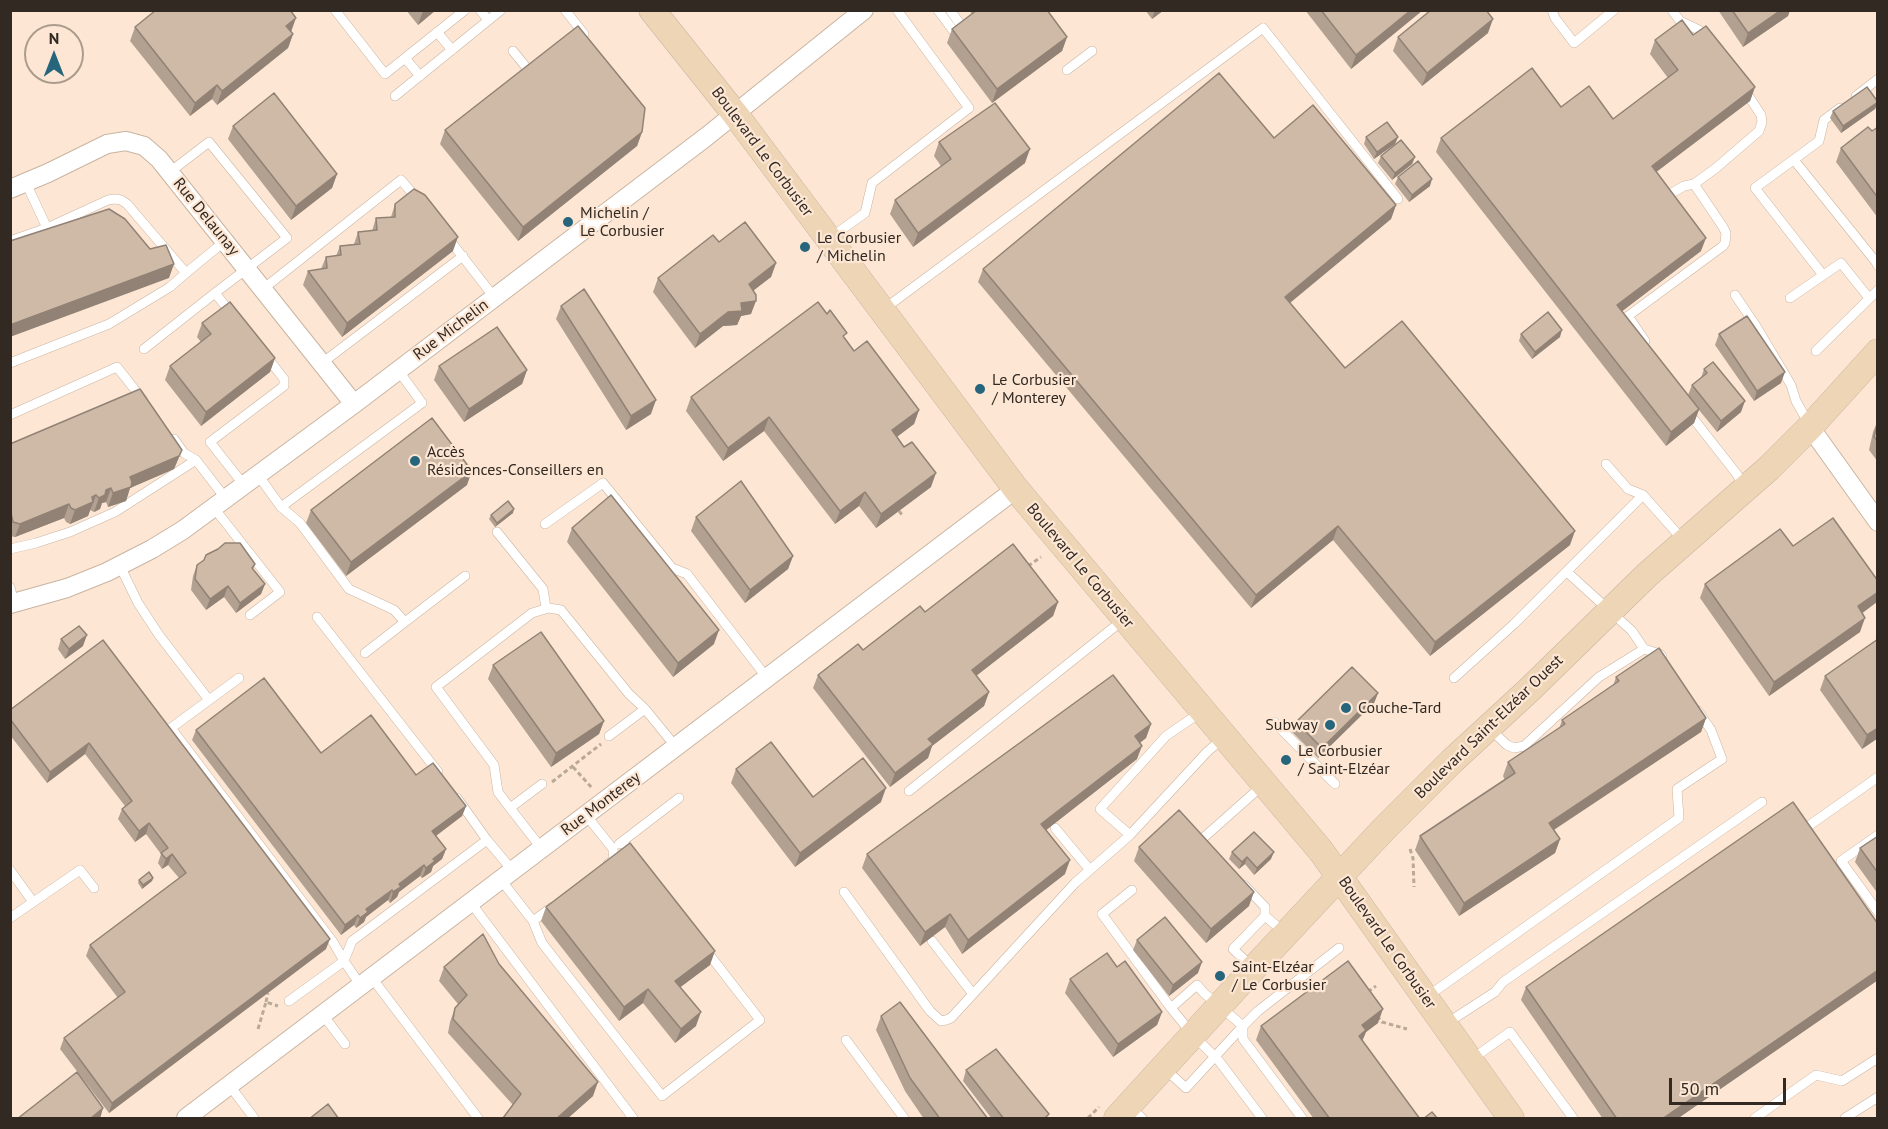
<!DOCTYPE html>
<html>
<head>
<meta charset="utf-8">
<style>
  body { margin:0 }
  #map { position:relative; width:1888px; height:1129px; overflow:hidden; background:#fde7d4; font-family:"PT Sans",sans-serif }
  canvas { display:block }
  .frame { position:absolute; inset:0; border:12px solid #312922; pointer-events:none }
  .north { position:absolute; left:24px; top:24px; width:60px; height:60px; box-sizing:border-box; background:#fde7d4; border:2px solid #ab9b8d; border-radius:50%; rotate:0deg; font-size:16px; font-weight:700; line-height:24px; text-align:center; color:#312922 }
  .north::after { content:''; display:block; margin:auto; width:21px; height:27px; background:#26657b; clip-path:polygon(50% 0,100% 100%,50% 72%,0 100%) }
  .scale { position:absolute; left:1669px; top:1078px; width:117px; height:27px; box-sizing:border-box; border:3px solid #312922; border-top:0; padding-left:8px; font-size:18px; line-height:21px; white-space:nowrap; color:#312922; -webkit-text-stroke:4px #fde7d4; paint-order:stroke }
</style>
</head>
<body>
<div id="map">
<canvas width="1888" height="1129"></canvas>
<div class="frame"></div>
<div class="north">N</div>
<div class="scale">50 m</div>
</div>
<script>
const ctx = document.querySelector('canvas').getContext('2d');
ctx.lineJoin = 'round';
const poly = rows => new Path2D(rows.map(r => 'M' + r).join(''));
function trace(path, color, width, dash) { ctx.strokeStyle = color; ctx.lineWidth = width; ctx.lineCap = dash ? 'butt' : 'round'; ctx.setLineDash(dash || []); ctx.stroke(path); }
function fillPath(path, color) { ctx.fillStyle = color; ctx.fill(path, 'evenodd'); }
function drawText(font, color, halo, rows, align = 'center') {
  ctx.font = font + ' "PT Sans",sans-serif'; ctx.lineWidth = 4.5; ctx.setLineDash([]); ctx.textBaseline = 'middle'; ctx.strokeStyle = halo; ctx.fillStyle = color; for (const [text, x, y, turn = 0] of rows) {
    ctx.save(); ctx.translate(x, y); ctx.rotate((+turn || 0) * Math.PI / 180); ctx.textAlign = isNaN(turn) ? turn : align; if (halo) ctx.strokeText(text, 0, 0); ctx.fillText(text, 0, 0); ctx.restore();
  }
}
const lane = poly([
  [335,10,385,74,465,10],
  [480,10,488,20],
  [565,10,584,34],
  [938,10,955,33],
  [950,10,963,28],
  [1552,10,1555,18,1574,43,1614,10],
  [1672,10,1680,21,1699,30,1706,40],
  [437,32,452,50],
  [513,51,526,67],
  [405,58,420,76],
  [1067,70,1092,51],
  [395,96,501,10],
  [1856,96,1878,79],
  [1794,160,1876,262,1878,266],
  [170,172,209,142,287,238,215,293,231,313],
  [26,183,47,228],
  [1663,198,1684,186,1694,184],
  [448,238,494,297],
  [830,238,865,213,872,183,969,108,897,10],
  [10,241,47,228,108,200,115,199,121,200,127,204,186,273,225,241],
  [1823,275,1755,188,1819,141,1824,120,1840,108],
  [263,289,401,180,419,201],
  [1735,295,1756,326,1791,385,1796,401,1809,424],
  [1790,298,1841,263,1869,298],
  [884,309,1263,28,1398,199],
  [1645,341,1628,316,1723,246,1725,243,1726,233,1723,227,1694,184,1716,168,1759,131,1762,122,1761,115,1744,89],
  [144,349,215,293],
  [1816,351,1878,290],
  [10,363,109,324,170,287,186,273],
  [322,363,463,256],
  [10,415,117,367,143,400],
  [1692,417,1736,473,1745,487],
  [174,439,184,453,196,460],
  [1606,464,1628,489,1643,495],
  [258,475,281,507,422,403,398,370],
  [244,485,210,442,284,386,284,379,266,356],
  [281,507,300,523,349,589,394,610,405,622,465,576],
  [214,508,280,592,250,615],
  [545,524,603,483,672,568,687,574,767,678],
  [497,532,543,589,546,608],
  [10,549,36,543,70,532,115,512,196,460,226,499],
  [120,566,138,603,159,635,209,700],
  [10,587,14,603],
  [317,617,438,772],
  [1644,649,1660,654,1662,657],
  [365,653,405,622],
  [239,678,171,728,333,942,344,961,361,986],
  [1454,678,1514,624,1643,495,1683,540],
  [1201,712,1166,736,1100,809,1130,835,1207,752,1224,737],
  [1274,722,1335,784],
  [1490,729,1507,745,1514,748,1524,746,1599,677,1644,649,1632,631,1567,572],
  [609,736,645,709,676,747],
  [542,784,510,808,542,849],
  [909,791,1123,620],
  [457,798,487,840],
  [510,808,498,792,494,765,436,687,532,613,549,608,561,610,629,694,645,709],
  [586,815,613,849,614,860,608,864],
  [1807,827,1878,777],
  [1055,828,1090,870],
  [1878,835,1841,861,1878,912],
  [1201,840,1264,784],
  [622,842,632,854],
  [619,844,679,798],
  [10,870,33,902],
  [501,880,533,921,552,907],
  [1244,885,1265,907,1265,916],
  [1132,890,1102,914,1171,1008],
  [844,892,930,1011,941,1021,946,1020,951,1018,1075,883,1130,835],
  [471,903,633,1118],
  [10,918,80,870,94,888],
  [533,921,542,943,662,1096,760,1020,705,949],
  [932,941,973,994],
  [1252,967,1233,949,1265,916,1284,932],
  [372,978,478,1118],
  [1428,996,1679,818,1677,789,1722,759,1711,730,1698,711],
  [289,1001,344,961,352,941,487,840,513,871],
  [323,1015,345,1044],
  [1447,1023,1495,992,1503,982,1762,802],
  [1243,1026,1243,1039,1302,1118],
  [846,1040,904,1118],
  [1472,1059,1510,1032,1573,1118],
  [1165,1069,1186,1088,1243,1026],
  [230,1086,254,1118],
  [1129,1106,1142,1118],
  [1262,1118,1219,1061,1193,1035,1171,1008,1197,985,1204,993,1243,1026,1258,1011,1339,948],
  [1755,1118,1816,1075,1842,1081,1878,1058],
  [1845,1118,1878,1097]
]);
const street = poly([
  [10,189,48,173,107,144,126,141,144,146,159,159,354,404],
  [1810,427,1878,522],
  [10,604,67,588,107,572,152,549,183,530,354,404,706,137,864,10],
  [186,1118,1016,489]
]);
const secondary = poly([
  [652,10,735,114,1016,489,1321,851,1511,1118],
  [1117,1118,1254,968,1383,830,1452,761,1528,691,1648,574,1769,468,1810,427,1878,352]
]);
trace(lane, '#c9b4a1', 10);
trace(street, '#c9b4a1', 20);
trace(secondary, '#c9b4a1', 27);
trace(poly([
  [899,511,903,516],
  [1028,566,1041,557],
  [573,767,593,789],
  [552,782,601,744],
  [1410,849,1413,858,1414,887],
  [1368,992,1376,986],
  [266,1002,268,993],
  [1377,1016,1382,1022,1407,1029],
  [258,1029,266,1002,278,1006],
  [1088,1118,1099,1107]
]), '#baa899', 3, [4.5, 3]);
trace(lane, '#fff', 9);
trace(street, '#fff', 18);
trace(secondary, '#edd5b6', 26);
fillPath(poly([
  [406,10,436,10,418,25],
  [969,10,1047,10,1067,37,1062,51,992,103,947,43,952,29,972,14],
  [1145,10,1164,10,1152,19],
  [1305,10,1423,10,1351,69],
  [1718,10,1790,10,1788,16,1743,47],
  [135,27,291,32,293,34,288,48,217,105,212,99,190,116,130,41],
  [1488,33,1422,86,1393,51,1398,37],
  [1693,35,1755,87,1750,101,1656,172,1701,251,1622,311,1688,395,1692,385,1701,378,1704,369,1741,412,1717,432,1699,410,1694,423,1666,446,1436,152,1441,138,1561,107,1613,119,1668,78,1650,54,1655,40],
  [1878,101,1875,109,1841,133,1830,118,1833,111],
  [233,126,337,174,332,188,291,220,228,139],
  [1878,127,1878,218,1836,162,1841,148,1872,131],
  [445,130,642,132,637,146,518,241,440,144],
  [1366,137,1398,137,1395,144,1374,159,1364,144],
  [1274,138,1396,205,1391,219,1290,303,1345,368,1570,545,1430,656,1333,540,1251,608,978,282,983,269],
  [939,142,1025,163,913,247,890,214,895,200,941,166,934,156],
  [1381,156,1415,157,1412,164,1392,180,1378,163],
  [1398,177,1430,186,1409,202,1395,184],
  [395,204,453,251,342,337,303,285,308,271,321,269,326,257,336,256,340,246,354,244,358,232,372,231,376,218,391,217],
  [719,242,776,263,771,277,753,290,751,314,741,316,737,325,723,326,695,348,653,292,658,278],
  [561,306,651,414,626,430,556,319],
  [202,323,275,358,270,372,201,426,165,380,170,366,201,342,197,337],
  [1521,334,1560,337,1532,359,1519,341],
  [1719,334,1781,383,1754,401,1715,345],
  [845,338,854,351,919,410,914,424,897,437,931,487,876,528,859,506,835,524,764,431,723,461,686,411,691,397],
  [439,366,527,370,522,384,464,422,434,380],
  [1878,420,1878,462,1869,450,1873,432],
  [10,444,182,450,174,469,130,488,126,501,108,507,106,502,102,503,100,509,94,512,90,510,88,516,70,524,66,522,64,518,15,537,10,536],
  [467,485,346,576,306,523,311,510],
  [513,513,495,527,489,519,491,515],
  [696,517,793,556,788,569,745,603,691,531],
  [572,528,714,644,673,677,567,542],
  [1793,546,1878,581,1878,601,1862,613,1860,632,1769,696,1700,598,1705,584],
  [206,555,255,564,253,569,265,584,261,594,236,613,224,597,206,610,191,590,193,576,197,565,204,561],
  [1058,602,1053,616,976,676,989,692,984,706,932,746,928,758,890,787,813,688,818,675,863,650,925,612],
  [61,639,83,646,65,659,58,649],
  [1878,639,1878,738,1862,749,1820,690,1825,676],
  [103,640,326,949,109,1113,60,1049,64,1038,118,998,86,956,90,945,179,878,168,865,162,869,158,863,161,854,146,834,135,842,118,819,122,809,125,806,85,754,47,783,10,735,10,710],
  [493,665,604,721,599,734,551,767,488,679],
  [1616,677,1706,718,1701,732,1554,830,1560,839,1555,853,1459,916,1415,850,1420,836,1505,780,1503,776,1508,762,1559,729,1562,720,1613,686],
  [1378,693,1374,703,1318,758,1292,732,1296,722],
  [1151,724,1146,738,1140,743,1137,759,1046,830,1065,874,962,954,945,927,920,946,862,868,867,854],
  [196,730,321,753,466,806,462,816,436,836,446,849,442,859,433,866,431,872,422,878,420,876,399,892,397,897,390,903,388,900,366,917,364,922,356,928,354,925,341,935,192,740],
  [736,769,813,797,881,802,795,867,731,783],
  [1878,836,1878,894,1855,862,1860,848],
  [1139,847,1249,906,1206,943,1134,861],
  [1232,852,1271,859,1254,875,1245,864,1239,869,1229,859],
  [153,878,152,881,142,889,138,883,139,880],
  [546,907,710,965,680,987,696,1026,675,1043,643,1003,619,1021,541,921],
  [1878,924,1878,980,1677,1119,1603,1119,1521,1000,1526,987],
  [1137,940,1198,973,1169,996,1133,950],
  [499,964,593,1096,567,1119,502,1119,513,1105,448,1033,450,1022,455,1008,458,1004,439,981,444,967],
  [1117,967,1162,1012,1157,1025,1113,1057,1065,993,1070,979],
  [881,1016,988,1119,924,1119,905,1091,876,1030],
  [1378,1023,1366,1032,1362,1041,1420,1119,1314,1119,1256,1040,1261,1026],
  [966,1070,1048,1119,992,1119,963,1081]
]), '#b2a090');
fillPath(poly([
  [424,10,436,10,418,25,423,11],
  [1155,10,1164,10,1152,19],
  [1411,10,1423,10,1351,69,1356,55],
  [1781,10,1790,10,1788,16,1743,47,1748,33],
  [296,18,291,32,286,26],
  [1493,19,1488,33,1422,86,1427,73],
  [293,34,288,48,217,105,222,91],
  [1067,37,1062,51,992,103,997,89],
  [217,85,212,99,190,116,195,103],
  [1755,87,1750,101,1647,179,1652,166],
  [1878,102,1875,109,1841,133,1843,126],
  [642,132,637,146,518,241,523,227],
  [1398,137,1395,144,1374,159,1377,152],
  [1030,149,1025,163,913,247,918,233],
  [1415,157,1412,164,1392,180,1395,173],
  [337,174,332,188,291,220,296,206],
  [1432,179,1430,186,1409,202,1412,195],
  [1396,205,1391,219,1280,311,1285,297],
  [458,237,453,251,342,337,347,323],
  [1706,238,1701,251,1612,319,1617,305],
  [776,263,771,277,744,298,749,284],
  [174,264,169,278,10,337,10,325],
  [756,301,751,314,741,316,737,325,723,326,695,348,700,334,741,303],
  [1562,330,1560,337,1532,359,1535,352],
  [275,358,270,372,201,426,206,412],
  [527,370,522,384,464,422,469,409],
  [1785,372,1781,383,1754,401,1757,391],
  [656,400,651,414,626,430,631,416],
  [1745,401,1741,412,1717,432,1721,421],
  [1699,409,1694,423,1666,446,1671,432],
  [919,410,914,424,887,444,892,430],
  [769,417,764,431,723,461,728,448],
  [182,450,174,469,130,488,126,501,108,507,113,493,130,477],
  [472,471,467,485,346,576,351,562],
  [936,473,931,487,876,528,881,514],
  [111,488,106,502,102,503,100,509,94,512,99,498,106,490],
  [865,492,859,506,835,524,840,511],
  [96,495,88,516,70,524,75,510],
  [69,504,64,518,15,537,20,524],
  [514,509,513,513,495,527,497,523],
  [1338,526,1333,540,1251,608,1256,595],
  [1575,531,1570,545,1430,656,1435,642],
  [793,556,788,569,745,603,750,590],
  [265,584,261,594,236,613,240,603],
  [228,586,224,597,206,610,210,599],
  [1878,592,1877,602,1853,620,1858,606],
  [1058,602,1053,616,967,683,972,670],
  [1865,618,1860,632,1769,696,1774,682],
  [719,630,714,644,673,677,678,663],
  [87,635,83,646,65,659,69,649],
  [989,692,984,706,932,746,928,758,890,787,895,773,928,739],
  [1378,693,1374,703,1318,758,1322,748],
  [1706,718,1701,732,1544,836,1549,823],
  [604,721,599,734,551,767,556,753],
  [1151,724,1146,738,1130,750,1135,736],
  [1878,728,1878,738,1862,749,1867,735],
  [89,743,85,754,47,783,50,772],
  [1142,746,1137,759,1036,838,1041,824],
  [886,788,881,802,795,867,800,853],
  [466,806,462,816,429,841,432,831],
  [149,823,146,834,135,842,139,831],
  [1560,839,1555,853,1459,916,1464,903],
  [446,849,442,859,433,866,431,872,422,878,426,868,433,859],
  [1274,852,1271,859,1254,875,1257,868],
  [172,854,168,865,162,869,166,859],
  [1247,857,1245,864,1239,869,1242,862],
  [1070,860,1065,874,962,954,968,940],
  [424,865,420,876,399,892,397,897,390,903,393,892,399,884],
  [153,878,152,881,142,889,143,885],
  [392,890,388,900,366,917,364,922,356,928,360,918,366,909],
  [1254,892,1249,906,1206,943,1211,929],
  [950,914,945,927,920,946,925,932],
  [358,915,354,925,341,935,345,925],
  [330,939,326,949,109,1113,112,1103],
  [715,951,710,965,670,995,675,981],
  [1202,962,1198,973,1169,996,1173,985],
  [1878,970,1878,980,1677,1119,1662,1119],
  [648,989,643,1003,619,1021,624,1007],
  [1383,1009,1378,1023,1366,1032,1361,1044,1354,1050,1362,1025],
  [701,1012,696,1026,675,1043,681,1029],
  [1162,1012,1157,1025,1113,1057,1118,1044],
  [598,1082,593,1096,567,1119,556,1119],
  [103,1108,100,1119,90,1119]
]), '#918275');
const building = poly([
  [156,10,290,10,296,18,286,26,293,34,222,91,217,85,195,103,135,27,156,10],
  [977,10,1047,10,1067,37,997,89,952,29,977,10],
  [1321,10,1411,10,1356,55,1321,10],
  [1431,10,1486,10,1493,19,1427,73,1398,37,1431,10],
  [1732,10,1781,10,1748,33,1732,10],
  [1682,20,1693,35,1706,26,1755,87,1652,166,1706,238,1617,305,1699,409,1671,432,1441,138,1532,68,1561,107,1589,86,1613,119,1678,70,1655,40,1682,20],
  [578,26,645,108,642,132,523,227,445,130,578,26],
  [1219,73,1274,138,1313,105,1396,205,1285,297,1345,368,1402,321,1575,531,1435,642,1338,526,1256,595,983,269,1219,73],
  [1867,87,1878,102,1843,126,1833,111,1867,87],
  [274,93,337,174,296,206,233,126,274,93],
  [995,103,1030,149,918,233,895,200,951,159,939,142,995,103],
  [1387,122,1398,137,1377,152,1366,137,1387,122],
  [1868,127,1872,131,1878,127,1878,198,1841,148,1868,127],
  [1401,140,1415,157,1395,173,1381,156,1401,140],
  [1418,161,1432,179,1412,195,1398,177,1418,161],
  [414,189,425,195,458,237,347,323,308,271,327,268,326,257,341,255,340,246,360,244,358,232,377,230,376,218,395,217,395,204,414,189],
  [109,209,125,219,150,249,166,245,174,264,10,325,10,241,109,209],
  [745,222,776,263,749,284,756,295,756,301,741,303,742,311,728,312,700,334,658,278,713,235,719,242,745,222],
  [584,289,656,400,631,416,561,306,584,289],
  [230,302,275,358,206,412,170,366,211,334,202,323,230,302],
  [818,302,827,314,830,310,847,333,843,336,854,351,867,341,919,410,892,430,904,447,912,442,936,473,881,514,865,492,840,511,769,417,728,448,691,397,818,302],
  [1548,312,1562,330,1535,352,1521,334,1548,312],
  [1747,316,1785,372,1757,391,1719,334,1747,316],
  [497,327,527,370,469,409,439,366,497,327],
  [1713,362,1745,401,1721,421,1692,385,1707,373,1704,369,1713,362],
  [140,389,182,450,179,456,130,477,132,482,131,487,113,493,111,488,106,490,105,495,99,498,96,495,92,497,93,502,75,510,71,508,69,504,20,524,13,522,10,509,10,444,140,389],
  [432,418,472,471,351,562,311,510,432,418],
  [1878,421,1878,441,1874,437,1878,421],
  [741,481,793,556,750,590,696,517,741,481],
  [611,495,719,630,678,663,572,528,611,495],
  [508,501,514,509,497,523,491,515,508,501],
  [1833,518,1878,581,1878,592,1858,606,1865,618,1774,682,1705,584,1780,529,1793,546,1833,518],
  [225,543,240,543,255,564,252,568,265,584,240,603,228,586,210,599,195,579,197,565,204,560,206,555,218,549,225,543],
  [1013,544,1058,602,972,670,989,692,928,739,933,744,895,773,818,675,858,644,863,650,920,606,925,612,1013,544],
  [79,626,87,635,69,649,61,639,79,626],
  [541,632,604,721,556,753,493,665,541,632],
  [1878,639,1878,728,1867,735,1825,676,1878,639],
  [103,640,330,939,112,1103,64,1038,125,992,90,945,186,873,172,854,166,859,161,853,168,848,149,823,139,831,122,809,132,801,89,743,50,772,10,719,10,710,103,640],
  [1659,648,1706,718,1549,823,1560,839,1464,903,1420,836,1515,773,1508,762,1565,724,1562,720,1619,681,1616,677,1659,648],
  [1352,667,1378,693,1322,748,1296,722,1352,667],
  [1113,675,1151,724,1135,736,1142,746,1041,824,1070,860,968,940,950,914,925,932,867,854,1113,675],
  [264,678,321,753,371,715,416,775,433,763,466,806,432,831,446,849,433,859,435,861,426,868,424,865,399,884,401,887,393,892,392,890,366,909,368,912,360,918,358,915,345,925,196,730,264,678],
  [771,742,813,797,863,758,886,788,800,853,736,769,771,742],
  [1793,802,1878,924,1878,970,1662,1119,1617,1119,1526,987,1793,802],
  [1179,810,1254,892,1211,929,1139,847,1179,810],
  [1254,832,1274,852,1257,868,1247,857,1242,862,1232,852,1254,832],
  [1878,836,1878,873,1860,848,1878,836],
  [630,843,715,951,675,981,701,1012,681,1029,648,989,624,1007,546,907,630,843],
  [149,872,153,878,143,885,139,880,149,872],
  [1165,917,1202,962,1173,985,1137,940,1165,917],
  [483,934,499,964,598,1082,556,1119,504,1119,503,1118,521,1094,453,1019,455,1008,467,995,444,967,483,934],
  [1107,953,1117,967,1125,961,1162,1012,1118,1044,1070,979,1107,953],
  [1348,961,1383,1009,1362,1025,1366,1030,1359,1036,1420,1119,1330,1119,1261,1026,1348,961],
  [900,1002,988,1119,940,1119,938,1116,910,1078,881,1016,900,1002],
  [996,1049,1049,1114,1044,1119,1004,1119,966,1070,996,1049],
  [77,1072,103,1108,90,1119,17,1119,77,1072],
  [328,1104,339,1119,309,1119,328,1104],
  [1432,1112,1438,1119,1423,1119,1432,1112]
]);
fillPath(building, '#cfbaa7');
trace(building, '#918275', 1.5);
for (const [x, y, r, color] of [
  [568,222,6,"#26657b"],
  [805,247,6,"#26657b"],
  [980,389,6,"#26657b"],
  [415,461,6,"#26657b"],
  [1346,708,6,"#26657b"],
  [1330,725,6,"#26657b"],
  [1286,760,6,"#26657b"],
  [1220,976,6,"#26657b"]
]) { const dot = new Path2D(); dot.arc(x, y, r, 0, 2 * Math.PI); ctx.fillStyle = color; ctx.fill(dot); trace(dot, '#fde7d4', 2); }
drawText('16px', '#312922', '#fde7d4', [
  ["Boulevard Le Corbusier",762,152,53],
  ["Rue Delaunay",206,217,51],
  ["Rue Michelin",451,330,-37],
  ["Boulevard Le Corbusier",1080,566,50],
  ["Boulevard Saint-Elzéar Ouest",1489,727,-44],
  ["Rue Monterey",601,804,-37],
  ["Boulevard Le Corbusier",1387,943,55]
]);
drawText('16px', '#312922', '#fde7d4', [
  ["Michelin /",580,213],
  ["Le Corbusier",580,231],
  ["Le Corbusier",817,238],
  ["/ Michelin",817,256],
  ["Le Corbusier",992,380],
  ["/ Monterey",992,398],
  ["Accès",427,452],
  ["Résidences-Conseillers en",427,470],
  ["Couche-Tard",1358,708],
  ["Subway",1318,725,"right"],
  ["Le Corbusier",1298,751],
  ["/ Saint-Elzéar",1298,769],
  ["Saint-Elzéar",1232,967],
  ["/ Le Corbusier",1232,985]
], 'left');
</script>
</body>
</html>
